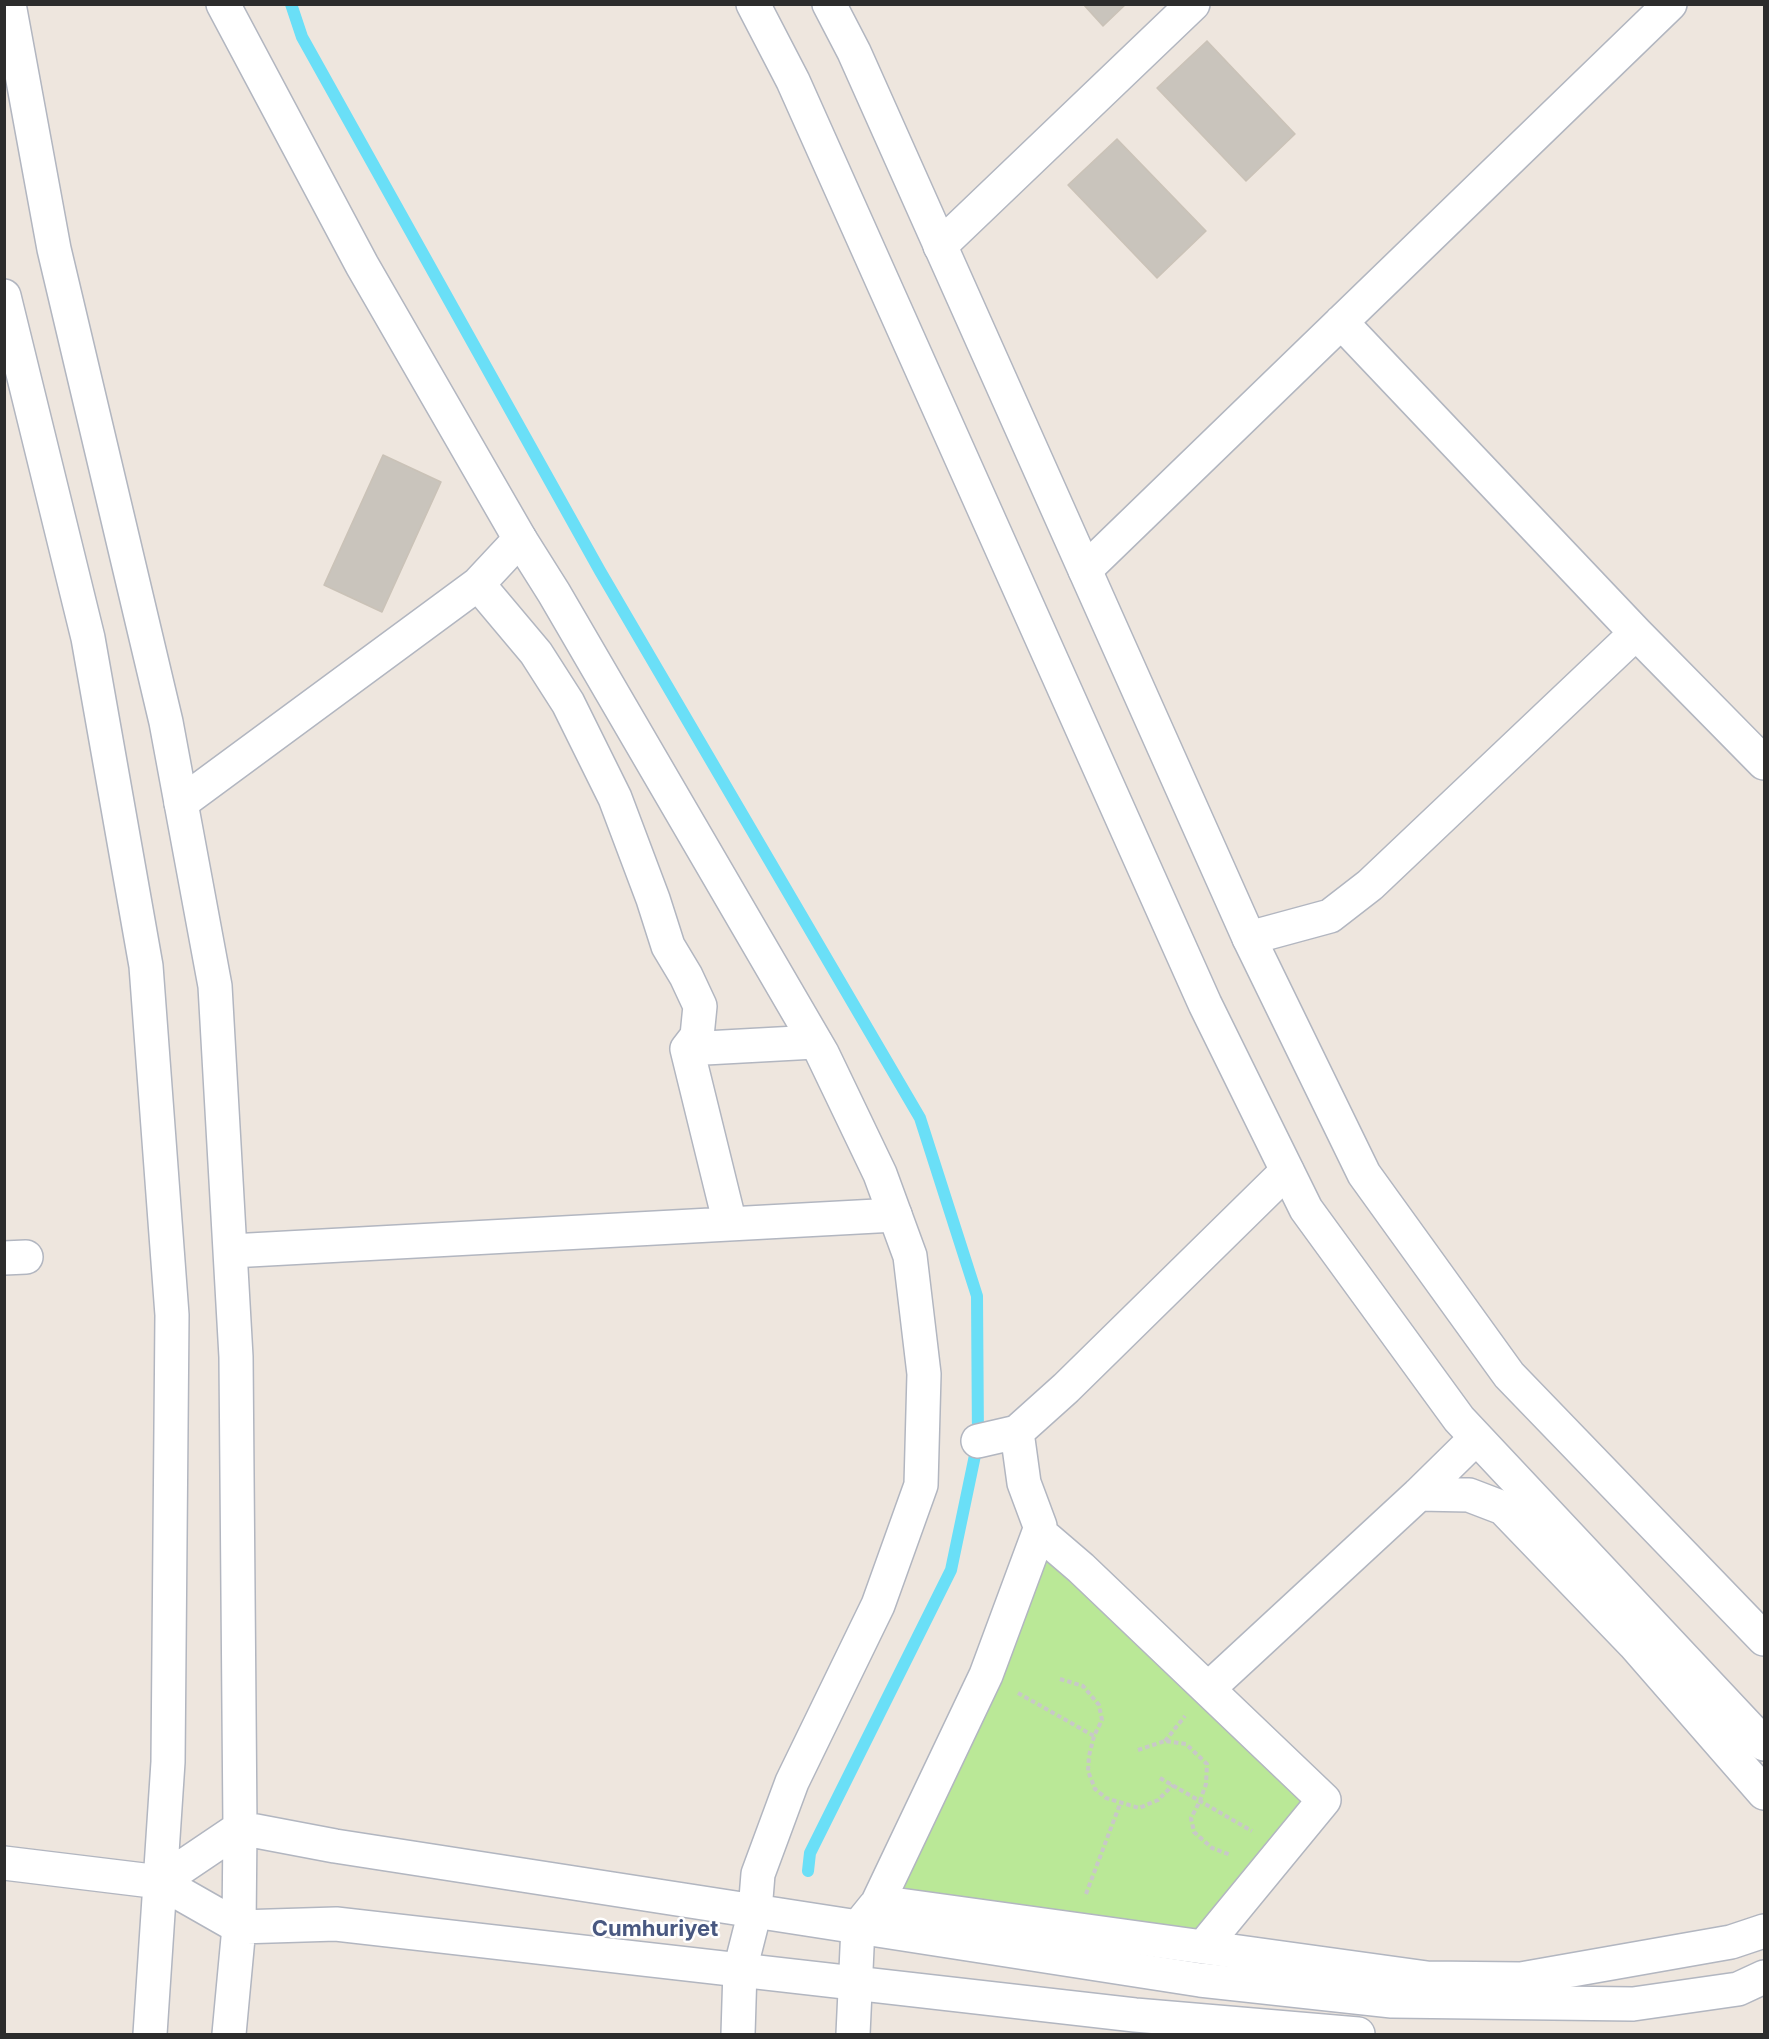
<!DOCTYPE html>
<html>
<head>
<meta charset="utf-8">
<style>
  body { margin:0 }
  #map { position:relative; width:1769px; height:2039px; overflow:hidden; background:#eee6de; font-family:Inter,sans-serif }
  canvas { display:block }
  .frame { position:absolute; inset:0; border:6px solid #2c2c2c; pointer-events:none }
</style>
</head>
<body>
<div id="map">
<canvas width="1769" height="2039"></canvas>
<div class="frame"></div>
</div>
<script>
const ctx = document.querySelector('canvas').getContext('2d');
ctx.lineJoin = 'round';
function fillPath(path, color) { ctx.fillStyle = color; ctx.fill(path, 'evenodd'); }
const poly = rows => new Path2D(rows.map(r => 'M' + r).join(''));
function trace(path, color, width, dash) { ctx.strokeStyle = color; ctx.lineWidth = width; ctx.lineCap = dash ? 'butt' : 'round'; ctx.setLineDash(dash || []); ctx.stroke(path); }
function drawText(font, color, halo, rows, align = 'center') {
  ctx.font = font + ' Inter,sans-serif'; ctx.lineWidth = 5; ctx.setLineDash([]); ctx.textBaseline = 'middle'; ctx.strokeStyle = halo; ctx.fillStyle = color; for (const [text, x, y, turn = 0] of rows) {
    ctx.save(); ctx.translate(x, y); ctx.rotate((+turn || 0) * Math.PI / 180); ctx.textAlign = isNaN(turn) ? turn : align; if (halo) ctx.strokeText(text, 0, 0); ctx.fillText(text, 0, 0); ctx.restore();
  }
}
fillPath(poly([
  [1043,1547,1315,1802,1203,1941,889,1897]
]), '#bae897');
trace(poly([
  [291,4,302,37,600,571,920,1118,977,1296,978,1441,951,1570,810,1853,808,1871]
]), '#6adff7', 12);
const building = poly([
  [1083,4,1126,4,1103,26,1083,4],
  [1207,41,1295,134,1246,181,1157,88,1207,41],
  [1117,139,1206,231,1157,278,1068,185,1117,139],
  [383,455,441,482,382,612,324,585,383,455]
]);
fillPath(building, '#c9c4bc');
trace(building, '#cac2b7', 1.5);
const street = poly([
  [940,246,1193,4],
  [1341,322,1636,633,1764,763],
  [1085,570,1670,4],
  [478,584,536,653,568,703,615,798,653,899,668,946,686,976,700,1006,697,1036,687,1049,730,1224],
  [181,803,478,584,520,539],
  [1249,938,1330,916,1370,885,1636,633],
  [687,1049,815,1042],
  [231,1251,895,1215],
  [4,1258,26,1257],
  [1017,1432,1024,1483,1040,1526,1039,1532,1081,1568,1324,1800,1204,1946],
  [978,1441,1017,1432,1066,1388,1287,1171],
  [1419,1494,1469,1495,1503,1508,1634,1644,1764,1793],
  [1039,1532,986,1675,878,1902,1427,1978,1521,1979,1731,1942,1764,1931],
  [1208,1689,1419,1494,1476,1438],
  [738,2034,740,1970,755,1911],
  [853,2034,858,1927,875,1906]
]);
const secondary = poly([
  [9,4,54,249,166,722,215,986,236,1357,240,1828,239,1927,229,2034],
  [223,4,362,265,520,539,554,593,822,1053,880,1174,910,1256,924,1374,921,1485,878,1605,792,1782,758,1874,755,1911],
  [753,4,793,81,1205,1004,1306,1209,1459,1419,1764,1744],
  [829,4,854,52,1249,938,1364,1174,1509,1375,1764,1639],
  [4,296,88,638,146,966,172,1315,168,1762,150,2034],
  [4,1863,160,1882,239,1927,336,1924,1135,2015,1358,2034],
  [160,1882,240,1828,335,1846,1200,1980,1392,2001,1633,2004,1738,1989,1764,1977]
]);
trace(street, '#b2b6c0', 36);
trace(secondary, '#b2b6c0', 36);
trace(poly([
  [1060,1679,1083,1686,1099,1705,1102,1720,1094,1736,1089,1756,1088,1771,1095,1789,1106,1798,1139,1808,1158,1800,1173,1785],
  [1018,1693,1094,1736],
  [1165,1741,1185,1716],
  [1138,1750,1165,1741,1186,1744,1207,1764,1206,1784,1200,1801,1191,1818,1194,1832,1212,1848,1231,1855],
  [1160,1778,1252,1831],
  [1086,1894,1120,1804]
]), '#c8c8c8', 4, [4.5, 3]);
trace(street, '#fff', 33);
trace(secondary, '#fff', 33);
drawText('bold 22px', '#495880', '#fff', [
  ["Cumhuriyet",655,1929]
]);
</script>
</body>
</html>
